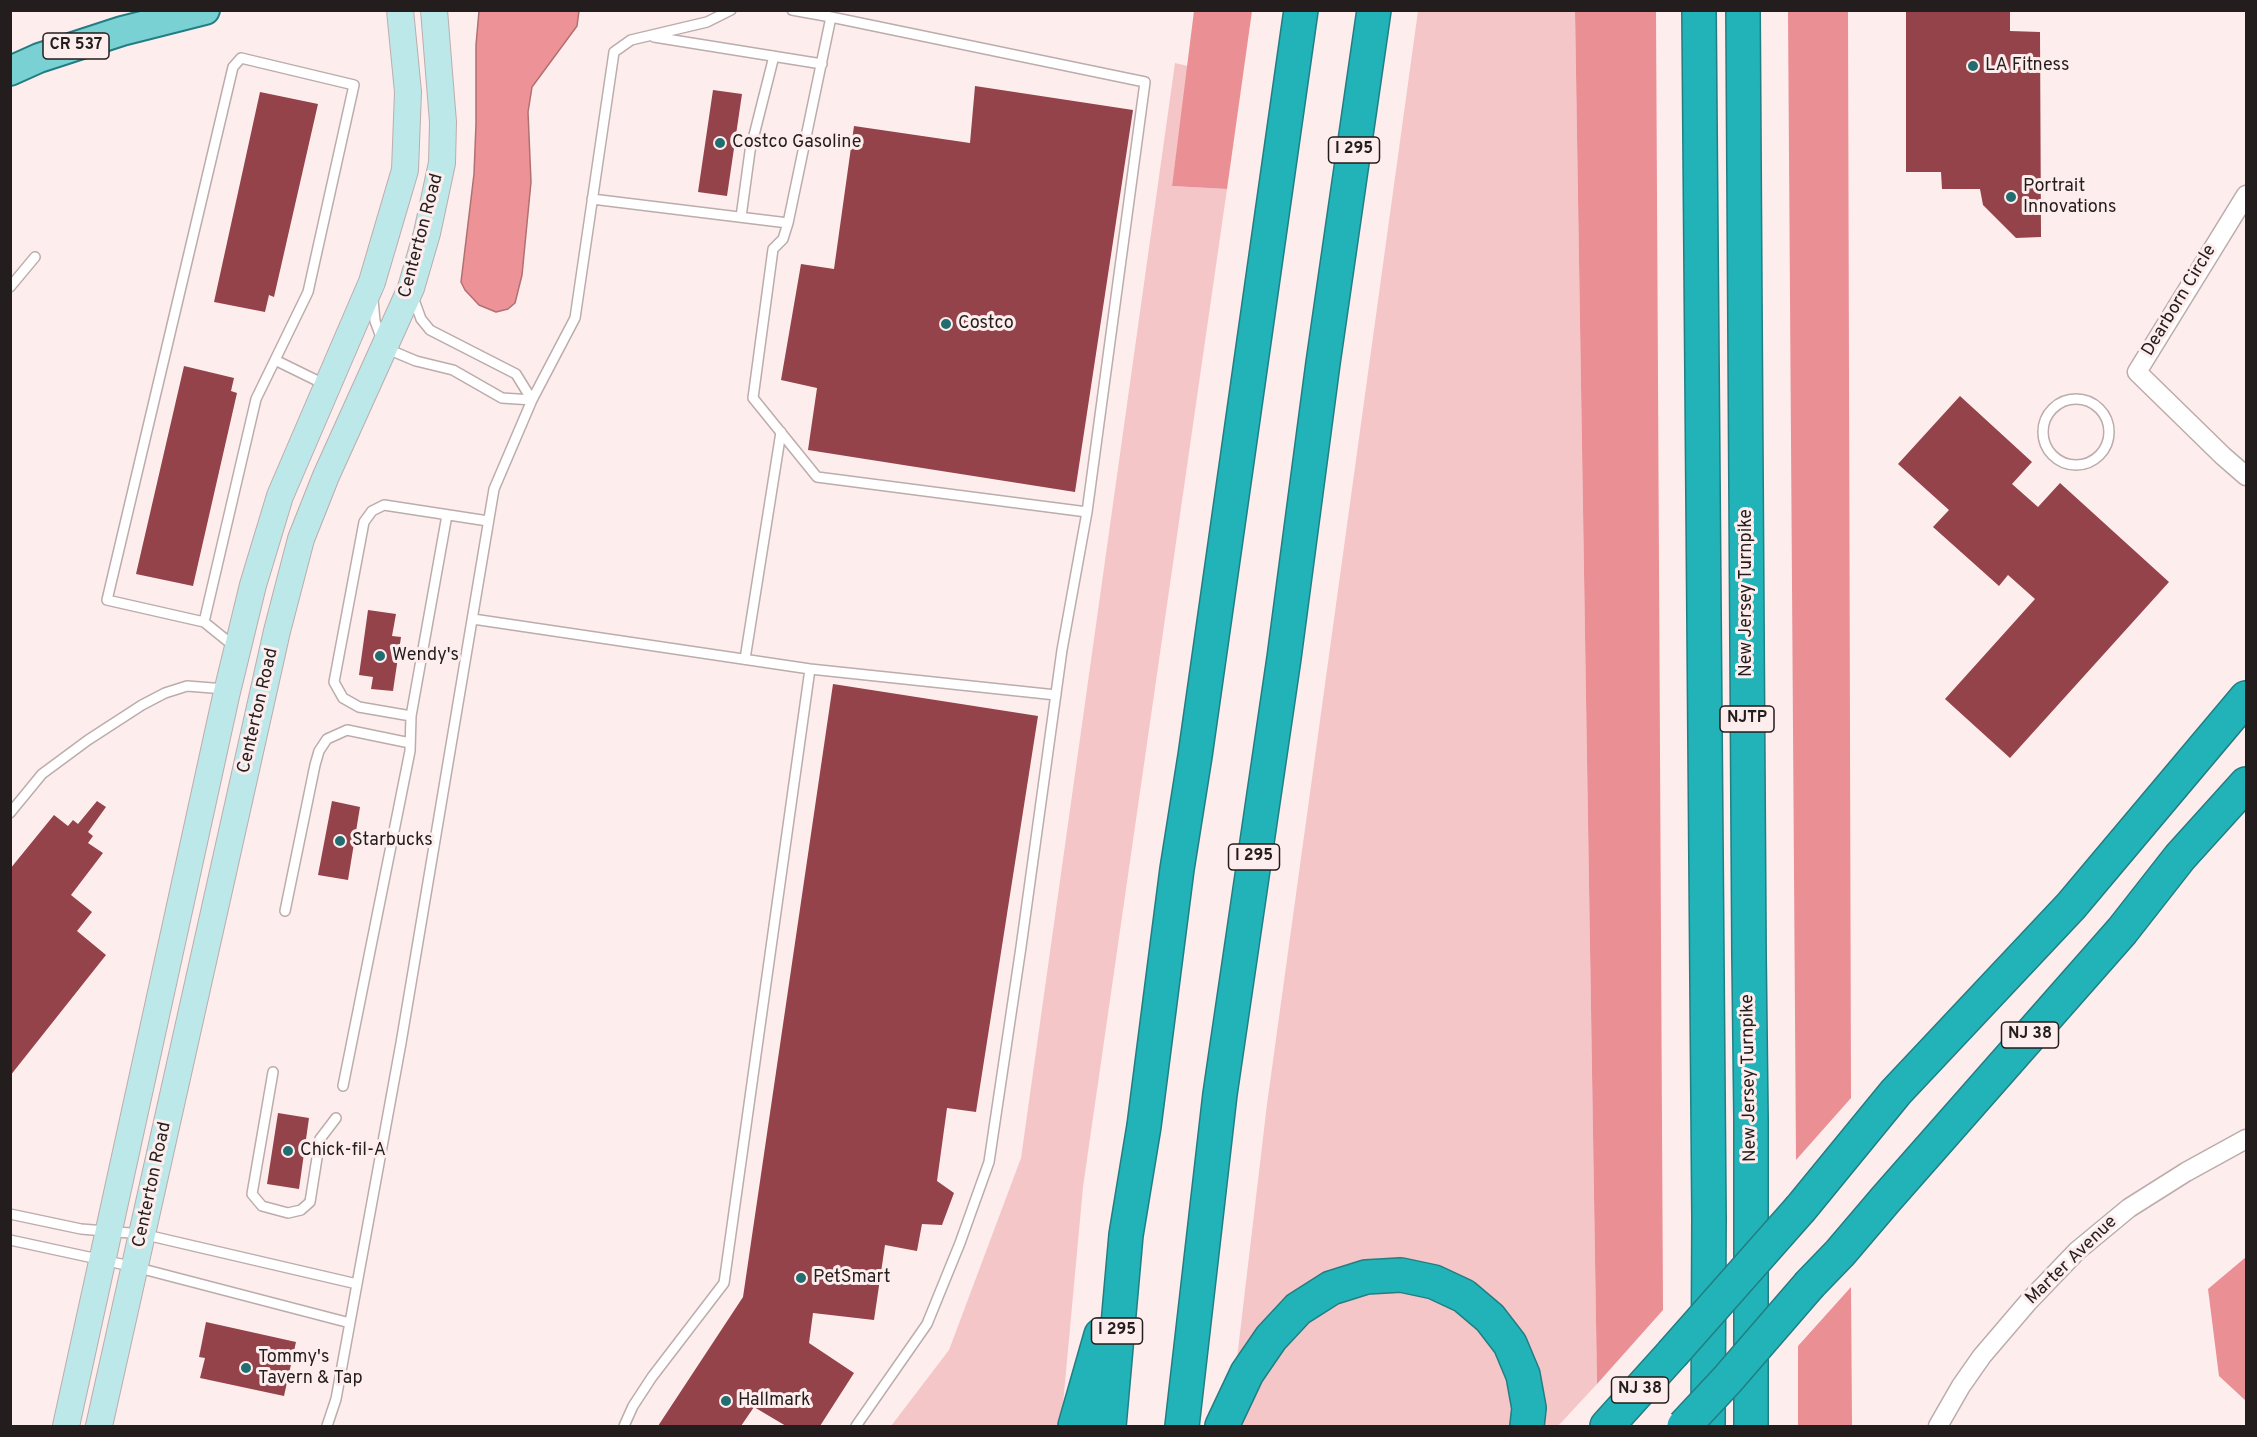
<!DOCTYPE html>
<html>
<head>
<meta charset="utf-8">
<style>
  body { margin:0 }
  #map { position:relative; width:2257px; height:1437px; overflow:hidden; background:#feeded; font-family:Overpass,sans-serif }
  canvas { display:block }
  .frame { position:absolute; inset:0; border:12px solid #231d1d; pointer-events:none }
</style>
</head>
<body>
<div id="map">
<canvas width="2257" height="1437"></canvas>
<div class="frame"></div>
</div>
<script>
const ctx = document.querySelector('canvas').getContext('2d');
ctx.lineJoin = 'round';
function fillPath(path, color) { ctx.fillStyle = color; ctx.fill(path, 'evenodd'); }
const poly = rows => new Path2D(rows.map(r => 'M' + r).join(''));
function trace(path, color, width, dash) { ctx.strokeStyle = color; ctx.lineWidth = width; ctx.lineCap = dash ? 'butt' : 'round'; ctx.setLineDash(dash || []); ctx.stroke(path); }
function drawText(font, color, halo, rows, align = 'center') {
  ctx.font = font + ' Overpass,sans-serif'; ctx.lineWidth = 6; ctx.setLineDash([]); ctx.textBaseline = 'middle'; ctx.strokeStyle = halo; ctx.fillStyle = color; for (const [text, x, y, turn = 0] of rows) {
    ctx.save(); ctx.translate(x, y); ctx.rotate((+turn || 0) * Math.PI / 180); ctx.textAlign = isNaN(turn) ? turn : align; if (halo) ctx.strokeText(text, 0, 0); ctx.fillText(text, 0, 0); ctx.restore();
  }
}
fillPath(poly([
  [1418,11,1575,11,1597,1384,1558,1426,1229,1426,1267,1104],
  [1175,63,1188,66,1172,186,1227,189,1083,1187,1061,1426,891,1426,949,1350,1021,1158]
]), '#f5c6c8');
fillPath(poly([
  [1194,11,1252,11,1227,189,1172,186],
  [1575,11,1656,11,1663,1310,1597,1384],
  [1788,11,1848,11,1851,1098,1796,1160],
  [2246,1257,2246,1401,2219,1376,2208,1289],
  [1851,1287,1852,1426,1798,1426,1798,1346]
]), '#ea8f94');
const water = poly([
  [479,11,579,11,577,26,532,87,528,112,531,182,522,275,515,303,508,309,496,312,479,305,465,290,461,282,474,174,476,124,476,45,479,11]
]);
fillPath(water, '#ed9397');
trace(water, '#b07072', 1.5);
fillPath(poly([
  [1906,10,2010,10,2010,31,2040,32,2041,237,2016,238,1983,205,1980,189,1942,189,1941,172,1906,172],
  [975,86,1133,110,1075,492,808,450,817,388,781,380,801,264,834,269,854,126,970,143],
  [713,90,742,94,727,196,698,192],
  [260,92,318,104,274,297,269,295,265,312,214,302],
  [184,366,234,378,231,391,237,393,193,586,136,574],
  [1960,396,2032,462,2012,484,2038,507,2060,483,2169,582,2010,758,1945,699,2035,599,2008,575,1999,586,1933,527,1949,510,1898,464],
  [368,610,396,614,392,636,401,637,393,691,371,689,373,677,359,675],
  [833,684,1038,716,976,1112,947,1108,937,1181,954,1193,942,1225,922,1224,917,1251,885,1245,874,1320,813,1313,809,1343,854,1373,820,1426,786,1426,754,1407,741,1426,658,1426,743,1297],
  [97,801,106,807,88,832,93,836,88,843,103,853,71,895,92,912,77,931,106,955,10,1076,10,869,54,815,68,826,73,820,78,824],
  [332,801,360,807,348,880,318,875],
  [278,1113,309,1118,299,1189,267,1184],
  [206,1322,296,1342,284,1396,200,1378,205,1358,199,1357]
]), '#94434a');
const lane = poly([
  [792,10,831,17,788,223,783,239,773,249,753,398,817,477,1087,512],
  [831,17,1145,82,1087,512,1062,650,1021,947,989,1162,960,1243,927,1324,856,1426],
  [654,37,822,64],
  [241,58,354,85,308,292,256,399,204,622,107,600,233,67,241,58],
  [592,199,788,223],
  [741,217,750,151,774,56],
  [10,287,35,257],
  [373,300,375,321,385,348,416,361,453,370,502,398,532,400,516,374,430,330,421,319,413,297],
  [275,360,326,385],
  '2043 432a33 33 0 1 1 66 0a33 33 0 1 1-66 0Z',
  [473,619,810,669,1056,695],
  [204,622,235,647],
  [745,659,781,432],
  [411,716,359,707,343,698,334,682,364,522,372,511,384,505,488,521],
  [10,813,42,774,88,740,142,705,165,693,187,686,225,689],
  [285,911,315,765,319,751,327,739,347,730,410,743],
  [273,1072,252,1194,262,1206,288,1213,301,1210,310,1202,320,1139,336,1118],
  [343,1086,410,751,411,716,447,515],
  [10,1214,81,1229,142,1234,357,1284],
  [10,1240,135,1267,350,1323],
  [327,1426,336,1399,401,1043,494,489,532,400,575,318,614,52,631,40,707,22,731,10],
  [624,1426,633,1406,652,1377,724,1283,810,669]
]);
const street = poly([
  [2246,195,2137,372,2223,456,2246,476],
  [1938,1426,1961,1386,1982,1356,2029,1301,2077,1251,2129,1208,2186,1172,2246,1139]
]);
const secondary = poly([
  [66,1426,226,696,253,585,280,496,372,282,405,170,408,92,400,10],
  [99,1426,277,631,301,539,326,476,411,288,427,233,442,163,443,122,434,10]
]);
const primary = poly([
  [10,71,39,58,122,31,205,10]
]);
const highway = poly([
  [1699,10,1709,1218,1708,1426],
  [1743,10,1749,955,1751,1119,1751,1426],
  [1801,1208,1896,1092,2071,906,2246,698],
  [1810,1284,1840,1253,1886,1199,2122,931,2180,857,2246,784],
  [1075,1426,1101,1335],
  [1109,1426,1126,1235,1144,1126,1177,869,1195,756,1301,10],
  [1182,1426,1220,1094,1284,658,1323,363,1374,10],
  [1222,1426,1247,1373,1271,1338,1298,1309,1331,1288,1366,1277,1401,1275,1434,1282,1464,1296,1490,1318,1510,1344,1523,1375,1529,1408,1527,1426],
  [1607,1426,1672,1354]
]);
trace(lane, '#bcacac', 12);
trace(street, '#bcacac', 21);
trace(secondary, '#bcacac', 28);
trace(primary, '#227e82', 32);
trace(highway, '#227e82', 36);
trace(lane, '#fff', 9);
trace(street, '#fff', 18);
trace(secondary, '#bce8ea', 26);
trace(primary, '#7ad1d4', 28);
trace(highway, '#21b3b8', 33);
const highwayBridge = poly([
  [1672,1354,1801,1208],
  [1684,1426,1727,1380,1810,1284]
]);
trace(highwayBridge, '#227e82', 36, []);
trace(highwayBridge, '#21b3b8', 33);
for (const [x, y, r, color] of [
  [1973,66,6,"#216d6f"],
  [720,143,6,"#216d6f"],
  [2011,197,6,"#216d6f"],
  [946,324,6,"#216d6f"],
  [380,656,6,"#216d6f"],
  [340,841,6,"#216d6f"],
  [288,1151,6,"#216d6f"],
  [801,1278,6,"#216d6f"],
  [246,1368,6,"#216d6f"],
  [726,1401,6,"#216d6f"]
]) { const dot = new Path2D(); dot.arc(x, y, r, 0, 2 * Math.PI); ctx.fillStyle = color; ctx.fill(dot); trace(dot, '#feeded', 2); }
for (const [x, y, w] of [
  [76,46,66],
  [1354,150,51],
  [1747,719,54],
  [1254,857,51],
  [2030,1035,57],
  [1117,1331,51],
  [1640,1390,57]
]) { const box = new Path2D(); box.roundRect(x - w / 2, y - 13, w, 26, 4.5); ctx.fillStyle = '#feeded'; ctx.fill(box); trace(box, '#231d1d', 1.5); }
drawText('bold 16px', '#231d1d', null, [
  ["CR 537",76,46],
  ["I 295",1354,150],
  ["NJTP",1747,719],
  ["I 295",1254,857],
  ["NJ 38",2030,1035],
  ["I 295",1117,1331],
  ["NJ 38",1640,1390]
]);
drawText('18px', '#231d1d', '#feeded', [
  ["LA Fitness",1985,66],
  ["Costco Gasoline",732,143],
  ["Portrait",2023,187],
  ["Innovations",2023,208],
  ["Costco",958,324],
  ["Wendy's",392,656],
  ["Starbucks",352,841],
  ["Chick-fil-A",300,1151],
  ["PetSmart",813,1278],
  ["Tommy's",258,1358],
  ["Tavern & Tap",258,1379],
  ["Hallmark",738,1401]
], 'left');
drawText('18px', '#231d1d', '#feeded', [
  ["Centerton Road",422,236,-75],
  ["Dearborn Circle",2180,301,-59],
  ["New Jersey Turnpike",1747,593,-90],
  ["Centerton Road",259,711,-77],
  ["New Jersey Turnpike",1750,1078,-91],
  ["Centerton Road",153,1185,-78],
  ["Marter Avenue",2072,1261,-44]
]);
</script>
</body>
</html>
